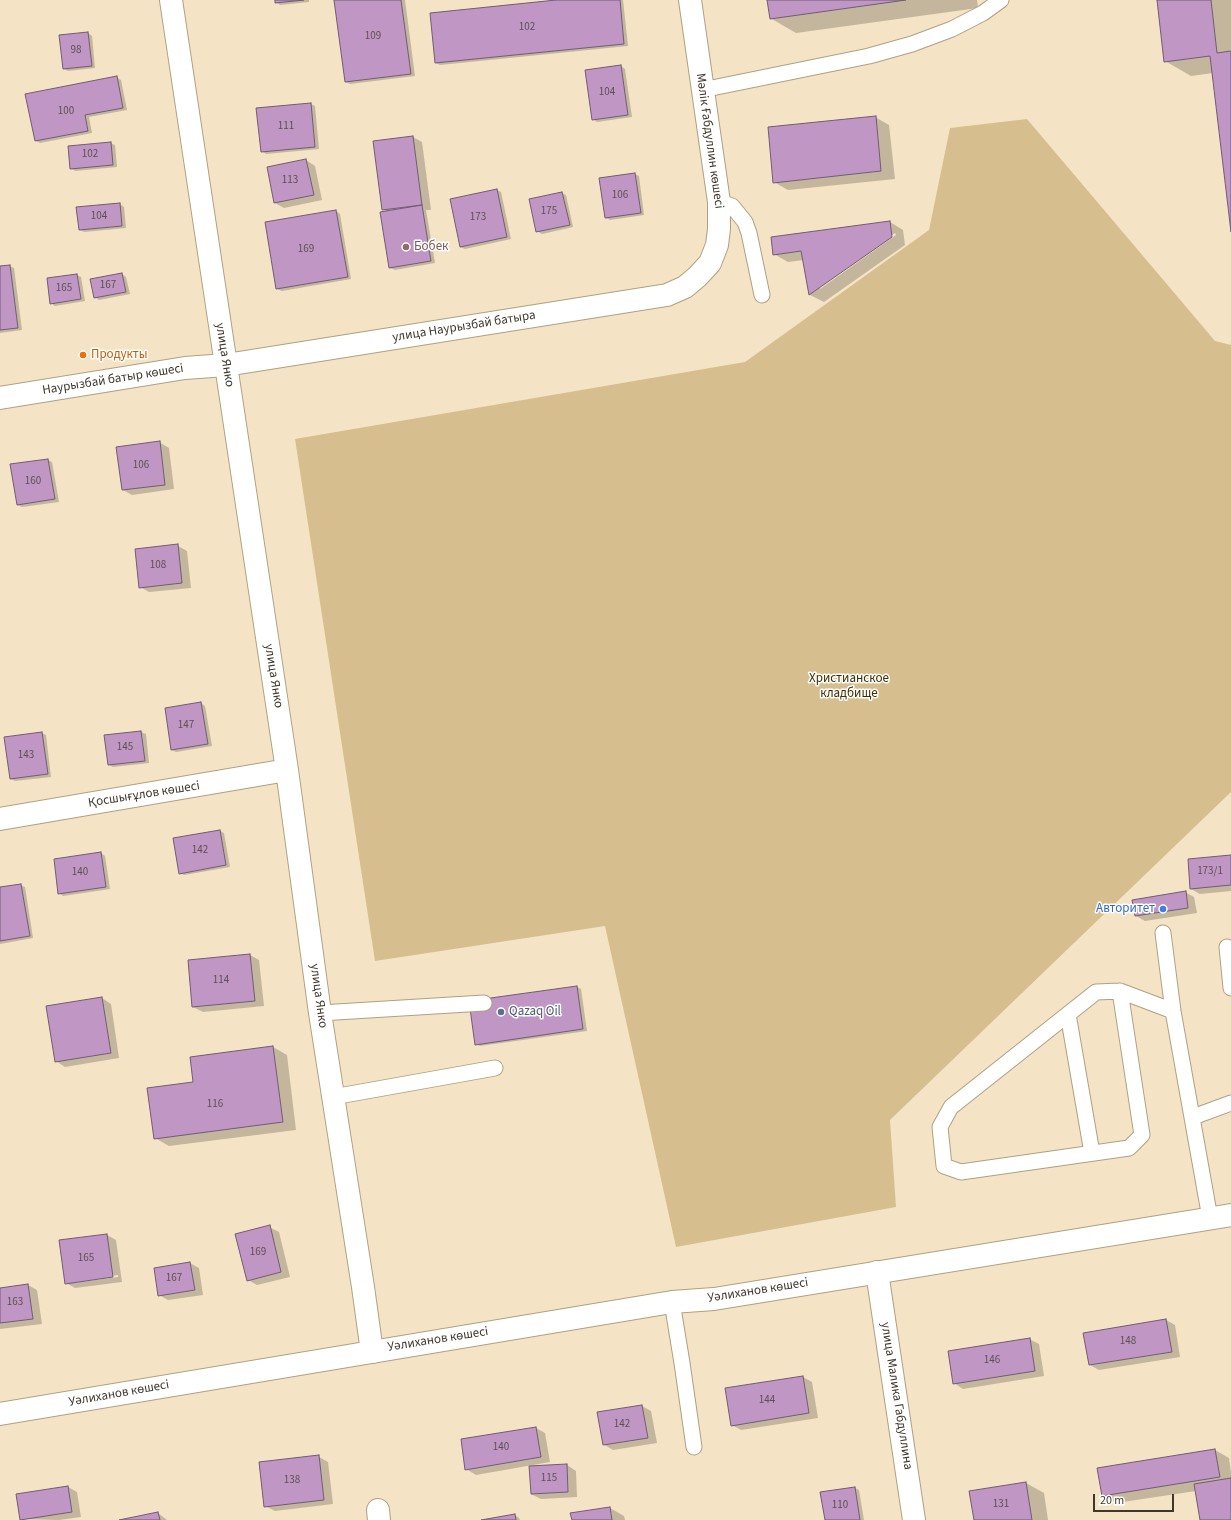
<!DOCTYPE html>
<html>
<head>
<meta charset="utf-8">
<style>
  body { margin:0 }
  #map { position:relative; width:1231px; height:1520px; overflow:hidden; background:#f4e4c5; font-family:"Source Sans 3",sans-serif }
  canvas { display:block }
  .scale { position:absolute; left:1093px; top:1494px; width:81px; height:18px; box-sizing:border-box; border:2px solid #3e382c; border-top:0; padding-left:5px; font-size:12px; line-height:14px; white-space:nowrap; color:#3e382c; -webkit-text-stroke:3px #fff; paint-order:stroke }
</style>
</head>
<body>
<div id="map">
<canvas width="1231" height="1520"></canvas>
<div class="scale">20 m</div>
</div>
<script>
const ctx = document.querySelector('canvas').getContext('2d');
ctx.lineJoin = 'round';
function fillPath(path, color) { ctx.fillStyle = color; ctx.fill(path, 'evenodd'); }
const poly = rows => new Path2D(rows.map(r => 'M' + r).join(''));
function trace(path, color, width, dash) { ctx.strokeStyle = color; ctx.lineWidth = width; ctx.lineCap = dash ? 'butt' : 'round'; ctx.setLineDash(dash || []); ctx.stroke(path); }
function drawText(font, color, halo, rows, align = 'center') {
  ctx.font = font + ' "Source Sans 3",sans-serif'; ctx.lineWidth = 3; ctx.setLineDash([]); ctx.textBaseline = 'middle'; ctx.strokeStyle = halo; ctx.fillStyle = color; for (const [text, x, y, turn = 0] of rows) {
    ctx.save(); ctx.translate(x, y); ctx.rotate((+turn || 0) * Math.PI / 180); ctx.textAlign = isNaN(turn) ? turn : align; if (halo) ctx.strokeText(text, 0, 0); ctx.fillText(text, 0, 0); ctx.restore();
  }
}
fillPath(poly([
  [1027,119,1215,341,1231,345,1231,792,890,1120,896,1207,676,1247,605,926,375,961,295,439,745,362,929,230,950,128]
]), '#d7be8e');
fillPath(poly([
  [276,0,309,0,309,2,280,5,276,2],
  [335,0,405,0,415,76,350,84,346,82],
  [566,0,623,0,628,46,440,65,436,63],
  [768,0,977,0,978,8,796,33,770,18],
  [1158,0,1231,0,1231,224,1213,73,1191,76,1165,61],
  [88,33,92,36,95,68,68,71,64,69],
  [621,66,625,69,632,117,597,122,593,119],
  [116,77,121,80,127,110,89,117,92,133,40,143,36,141],
  [311,104,315,106,319,149,266,154,262,151],
  [875,117,889,125,895,179,788,190,774,182],
  [413,137,422,142,431,210,426,210,435,263,395,270,390,268,387,212,383,209],
  [110,143,115,145,117,167,75,171,71,168],
  [306,160,315,166,322,200,284,208,275,203],
  [635,174,639,176,644,215,610,220,606,218],
  [497,190,501,192,511,239,465,249,460,247],
  [562,193,566,195,573,227,542,234,537,231],
  [120,204,124,207,126,228,84,232,80,230],
  [336,211,340,214,351,279,282,291,277,289],
  [890,222,903,230,905,245,824,302,810,295,804,260,788,262,774,254],
  [895,233,896,235,820,289,820,286],
  [9,266,14,268,22,330,0,333,0,267],
  [122,274,126,277,130,294,99,300,95,297],
  [77,275,81,277,85,301,55,306,51,303],
  [159,442,169,448,174,489,132,495,123,490],
  [48,460,52,462,59,502,22,507,18,505,12,465],
  [178,546,187,551,191,588,149,592,140,587],
  [201,703,205,706,212,746,176,752,172,750],
  [141,732,146,734,149,763,113,767,109,765,105,736],
  [42,733,46,735,51,777,15,781,11,779],
  [220,831,224,833,230,867,184,875,180,873],
  [101,853,105,856,110,889,63,896,59,893],
  [1231,856,1231,891,1200,894,1191,889],
  [20,885,25,887,33,938,0,944,0,888],
  [1185,892,1194,897,1197,913,1145,921,1136,916],
  [250,955,259,960,264,1006,203,1012,193,1007,189,961],
  [577,987,581,989,587,1031,480,1046,476,1044],
  [102,998,111,1004,119,1058,65,1067,56,1061],
  [273,1047,287,1055,296,1130,169,1146,155,1138,194,1083],
  [269,1227,279,1232,290,1277,257,1285,248,1280],
  [107,1235,116,1240,122,1282,75,1288,66,1283],
  [118,1275,118,1277,73,1283,73,1281],
  [190,1263,199,1268,203,1295,168,1300,159,1295],
  [28,1285,37,1290,42,1324,0,1329,0,1289],
  [1166,1320,1175,1325,1180,1357,1099,1370,1090,1365],
  [1029,1339,1039,1344,1044,1376,963,1389,954,1383],
  [803,1377,812,1382,818,1418,741,1430,732,1425],
  [642,1406,651,1411,657,1443,613,1450,603,1444,598,1413],
  [536,1428,545,1433,550,1462,476,1475,466,1469,462,1440],
  [1215,1450,1229,1458,1231,1473,1231,1520,1201,1520,1196,1491,1116,1503,1103,1495],
  [319,1457,328,1462,333,1504,275,1511,265,1506],
  [567,1465,576,1471,577,1497,541,1499,531,1494],
  [1026,1483,1044,1493,1048,1520,975,1520],
  [68,1487,77,1492,81,1517,59,1520,21,1519],
  [855,1488,859,1490,864,1520,826,1520],
  [610,1508,624,1516,625,1520,573,1520,572,1514],
  [158,1513,167,1520,124,1520],
  [515,1515,519,1518,520,1520,487,1520]
]), '#0003');
const building = poly([
  [275,0,304,0,275,3,275,0],
  [334,0,401,0,411,74,345,82,334,0],
  [556,0,620,0,624,44,435,63,430,13,556,0],
  [767,0,906,0,770,19,767,0],
  [1157,0,1211,0,1217,53,1231,51,1231,232,1210,56,1164,62,1157,0],
  [88,32,92,66,63,69,59,35,88,32],
  [621,65,628,115,592,120,585,70,621,65],
  [117,76,123,108,85,115,88,131,35,141,25,94,117,76],
  [311,103,315,147,261,152,256,108,311,103],
  [876,116,881,171,773,183,768,127,876,116],
  [413,136,422,205,382,210,373,141,413,136],
  [111,142,113,165,70,169,68,146,111,142],
  [306,159,314,195,274,203,267,167,306,159],
  [635,173,641,213,605,218,599,178,635,173],
  [497,189,507,237,460,247,450,199,497,189],
  [562,192,570,225,536,232,529,199,562,192],
  [120,203,122,226,79,230,76,207,120,203],
  [422,205,431,261,389,268,380,212,422,205],
  [336,210,348,277,276,289,265,222,336,210],
  [890,221,892,237,809,295,801,251,773,255,771,237,890,221],
  [10,265,18,328,0,330,0,266,10,265],
  [122,273,126,292,94,298,90,279,122,273],
  [77,274,81,299,50,304,47,278,77,274],
  [160,441,165,485,122,490,116,447,160,441],
  [48,459,55,499,17,505,10,464,48,459],
  [178,544,182,583,139,588,135,549,178,544],
  [201,702,208,744,171,750,165,708,201,702],
  [141,731,145,761,108,765,104,735,141,731],
  [42,732,48,774,10,779,4,737,42,732],
  [220,830,226,865,179,874,173,838,220,830],
  [101,852,106,887,58,894,54,859,101,852],
  [1231,855,1231,885,1190,889,1188,859,1231,855],
  [21,884,30,936,0,941,0,887,21,884],
  [1186,891,1188,908,1135,916,1132,900,1186,891],
  [250,954,255,1001,192,1007,188,960,250,954],
  [577,986,583,1029,475,1045,469,1001,577,986],
  [102,997,111,1053,55,1062,46,1006,102,997],
  [273,1046,283,1122,154,1139,147,1088,193,1082,190,1057,273,1046],
  [270,1225,281,1272,247,1281,235,1234,270,1225],
  [107,1234,113,1277,65,1284,59,1240,107,1234],
  [190,1262,195,1290,158,1296,154,1268,190,1262],
  [28,1284,33,1319,0,1323,0,1288,28,1284],
  [1166,1319,1172,1352,1089,1365,1083,1333,1166,1319],
  [1030,1338,1035,1371,953,1384,948,1351,1030,1338],
  [803,1376,809,1413,731,1426,725,1388,803,1376],
  [642,1405,648,1438,603,1445,597,1412,642,1405],
  [536,1427,541,1457,465,1470,461,1439,536,1427],
  [1215,1449,1220,1477,1102,1496,1097,1468,1215,1449],
  [319,1455,324,1500,264,1507,259,1462,319,1455],
  [567,1464,568,1492,531,1494,529,1466,567,1464],
  [1231,1478,1231,1520,1200,1520,1194,1484,1231,1478],
  [1026,1482,1032,1520,974,1520,969,1491,1026,1482],
  [68,1486,72,1512,20,1520,16,1494,68,1486],
  [855,1487,860,1520,825,1520,820,1492,855,1487],
  [610,1507,612,1520,572,1520,570,1513,610,1507],
  [158,1512,160,1520,119,1520,158,1512],
  [515,1514,516,1520,481,1520,515,1514]
]);
fillPath(building, '#c096c4');
trace(building, '#715b73', 1);
const service = poly([
  [702,90,869,56,912,44,952,29,983,13,1001,0],
  [719,202,732,206,745,222,749,233,762,295],
  [1163,933,1173,1011,1208,1207],
  [1227,947,1231,988],
  [1120,991,1142,1135,1129,1148,961,1172,944,1166,940,1127,951,1107,1096,992,1120,991,1173,1011],
  [320,1013,484,1003],
  [1068,1014,1092,1153],
  [333,1097,495,1068],
  [1193,1117,1231,1103],
  [672,1302,682,1363,694,1447]
]);
const minor = poly([
  [171,0,287,770,320,1013,363,1287,372,1352],
  [226,365,667,295,685,287,697,277,710,263,717,245,719,229,719,202,690,0],
  [0,819,287,770],
  [877,1272,914,1520],
  [378,1510,379,1520]
]);
const tertiary = poly([
  [0,398,185,368,226,365]
]);
const trunk = poly([
  [0,1414,672,1302,714,1299,1231,1215]
]);
trace(service, '#b0a083', 17);
trace(minor, '#b0a083', 24);
trace(tertiary, '#b0a083', 24);
trace(trunk, '#b0a083', 24);
trace(service, '#fff', 15);
trace(minor, '#fff', 22);
trace(tertiary, '#fff', 22);
trace(trunk, '#fff', 22);
for (const [x, y, r, color] of [
  [406,247,4,"#8d6e63"],
  [83,355,4,"#e8710a"],
  [1163,909,4,"#3f7fe0"],
  [501,1012,4,"#5c6f8a"]
]) { const dot = new Path2D(); dot.arc(x, y, r, 0, 2 * Math.PI); ctx.fillStyle = color; ctx.fill(dot); trace(dot, '#fff', 1.5); }
drawText('11px', '#5e5052', null, [
  ["102",527,28],
  ["109",373,37],
  ["98",76,51],
  ["104",607,93],
  ["100",66,112],
  ["111",286,127],
  ["102",90,155],
  ["113",290,181],
  ["106",620,196],
  ["175",549,212],
  ["104",99,217],
  ["173",478,218],
  ["169",306,250],
  ["167",108,286],
  ["165",64,289],
  ["106",141,466],
  ["160",33,482],
  ["108",158,566],
  ["147",186,726],
  ["145",125,748],
  ["143",26,756],
  ["142",200,851],
  ["173/1",1210,872],
  ["140",80,873],
  ["114",221,981],
  ["116",215,1105],
  ["169",258,1253],
  ["165",86,1259],
  ["167",174,1279],
  ["163",15,1303],
  ["148",1128,1342],
  ["146",992,1361],
  ["144",767,1401],
  ["142",622,1425],
  ["140",501,1448],
  ["115",549,1479],
  ["138",292,1481],
  ["131",1001,1505],
  ["110",840,1506]
]);
drawText('13px', '#3e382c', '#fff', [
  ["Мәлік Ғабдуллин көшесі",709,141,82],
  ["улица Наурызбай батыра",464,327,-9],
  ["улица Янко",224,355,81],
  ["Наурызбай батыр көшесі",113,380,-9],
  ["улица Янко",273,676,81],
  ["Қосшығұлов көшесі",144,795,-9],
  ["улица Янко",318,996,82],
  ["Уәлиханов көшесі",758,1291,-9],
  ["Уәлиханов көшесі",438,1340,-9],
  ["Уәлиханов көшесі",119,1394,-10],
  ["улица Малика Габдуллина",896,1396,81]
]);
drawText('13px', '#785e54', '#fff', [
  ["Бобек",414,247]
], 'left');
drawText('13px', '#c56008', '#fff', [
  ["Продукты",91,355]
], 'left');
drawText('13px', '#412e00', '#fff', [
  ["Христианское",849,679],
  ["кладбище",849,694]
]);
drawText('13px', '#366cbe', '#fff', [
  ["Авторитет",1155,909]
], 'right');
drawText('13px', '#4e5e75', '#fff', [
  ["Qazaq Oil",509,1012]
], 'left');
</script>
</body>
</html>
